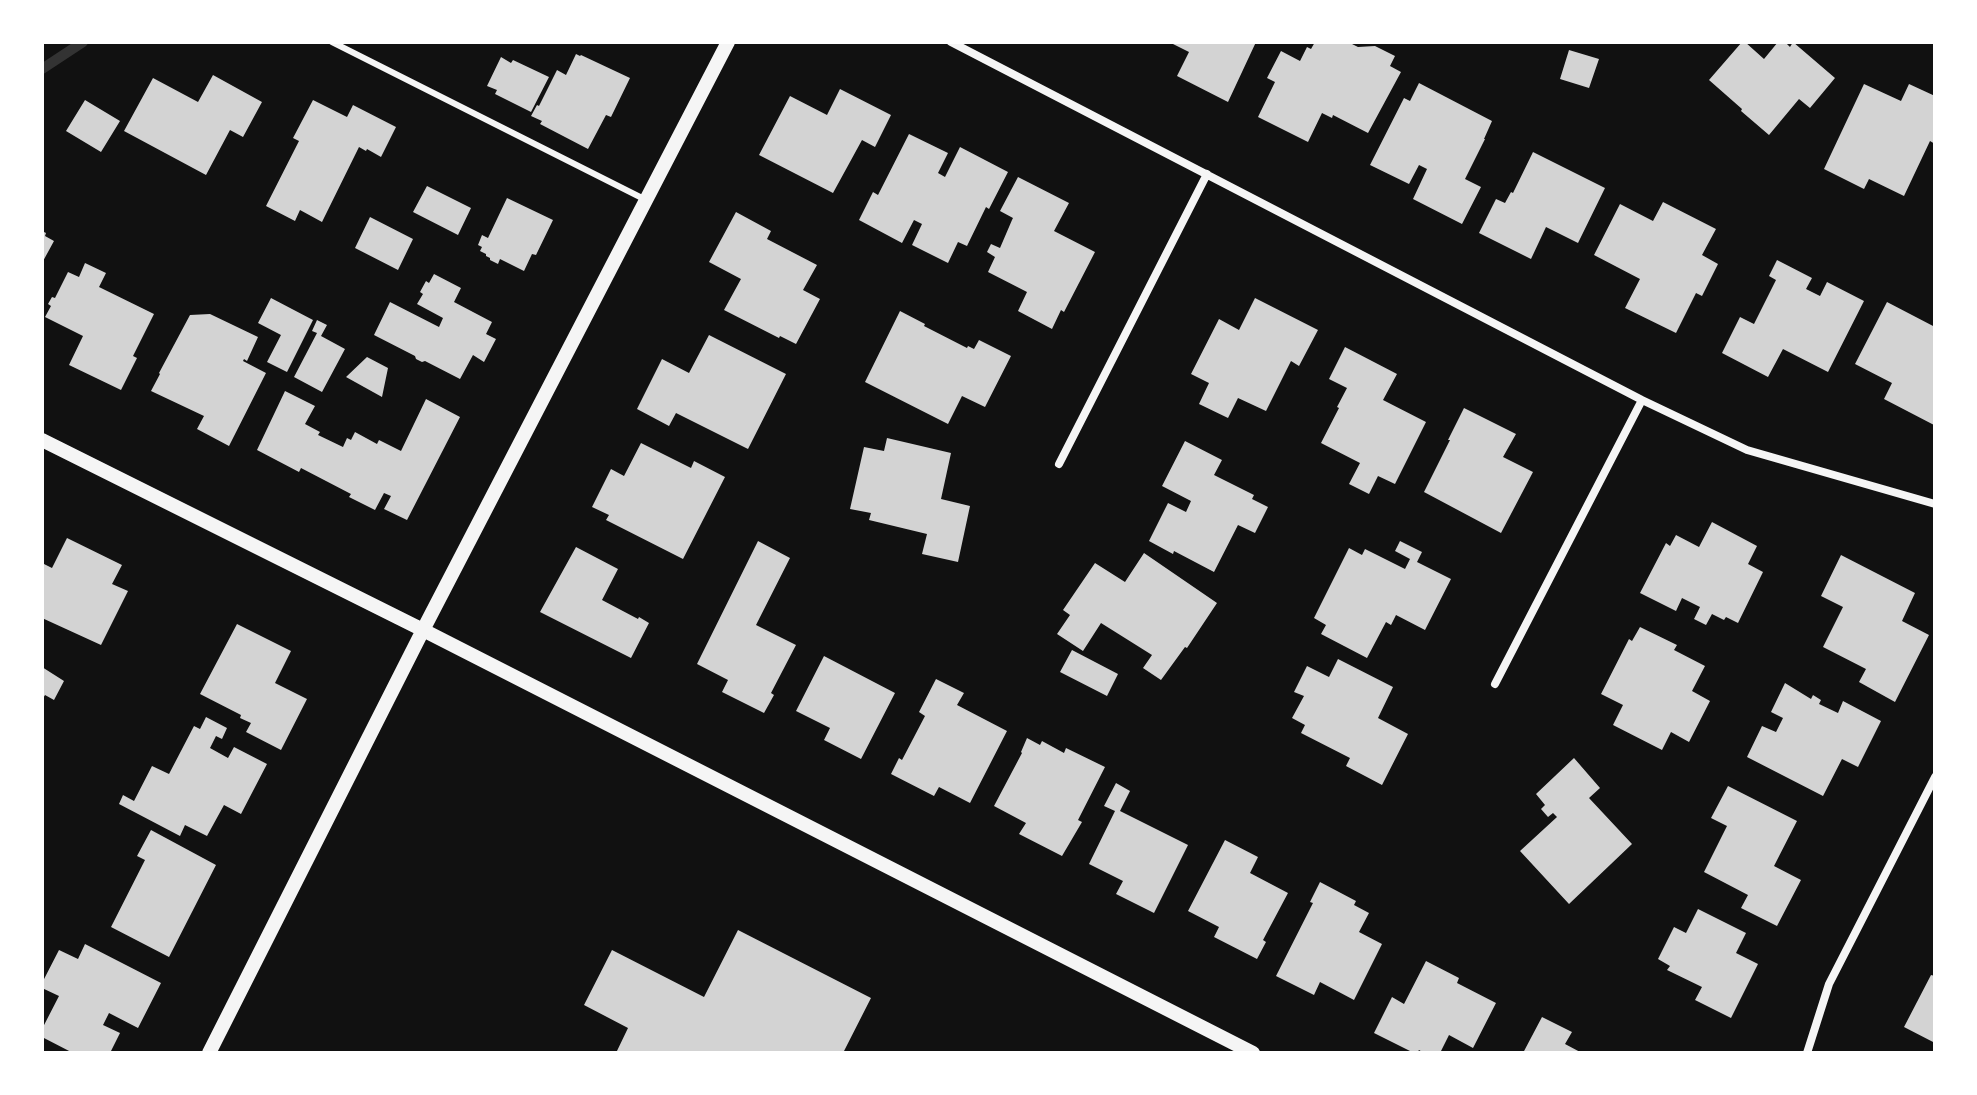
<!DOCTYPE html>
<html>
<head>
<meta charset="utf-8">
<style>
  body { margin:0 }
  #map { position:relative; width:1977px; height:1095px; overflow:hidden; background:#111; font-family:Raleway,sans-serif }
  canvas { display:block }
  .frame { position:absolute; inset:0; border:44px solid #fff; pointer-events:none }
</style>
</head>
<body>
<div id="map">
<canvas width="1977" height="1095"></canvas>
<div class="frame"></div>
</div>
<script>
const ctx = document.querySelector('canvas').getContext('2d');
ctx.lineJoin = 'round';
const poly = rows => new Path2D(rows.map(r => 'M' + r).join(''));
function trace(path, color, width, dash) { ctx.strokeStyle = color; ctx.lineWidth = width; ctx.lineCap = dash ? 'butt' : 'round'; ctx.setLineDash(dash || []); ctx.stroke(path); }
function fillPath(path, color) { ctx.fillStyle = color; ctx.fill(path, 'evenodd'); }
trace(poly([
  [42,69,83,42]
]), '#333', 10);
fillPath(poly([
  [1169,42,1256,42,1228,102,1177,76,1189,52],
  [1315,42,1348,42,1358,47,1375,46,1395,56,1390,66,1401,72,1368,133,1333,115,1332,118,1322,113,1308,142,1258,117,1275,82,1267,78,1281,51,1300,61,1307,47,1311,49],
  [1742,42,1745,42,1764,59,1778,42,1785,42,1790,47,1793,42,1835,78,1810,108,1799,99,1769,135,1741,111,1742,109,1709,80],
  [1569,50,1599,59,1589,88,1560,79],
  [576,54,580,56,581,55,630,78,611,117,606,115,588,149,540,124,542,121,531,116,537,105,539,106,557,70,566,75],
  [501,57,511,63,513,60,549,77,531,112,495,94,497,90,487,86],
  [213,75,262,102,243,137,230,130,206,175,124,131,153,78,198,102],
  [1419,83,1492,121,1484,139,1485,139,1465,179,1481,187,1462,224,1413,199,1427,169,1419,165,1409,184,1370,165,1404,98,1410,101],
  [1864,84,1901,101,1909,84,1935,96,1935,144,1930,141,1904,196,1869,179,1864,189,1824,169],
  [840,89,891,115,875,147,862,140,833,193,759,155,790,96,827,115],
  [85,100,120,121,101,152,66,131],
  [313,100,347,117,353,105,396,127,381,157,367,149,366,151,359,147,322,222,300,210,295,221,266,206,299,141,293,138],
  [909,134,948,153,938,173,945,177,960,147,1008,172,989,209,986,207,967,246,958,242,948,263,912,245,922,224,914,220,902,243,859,220,873,192,878,195],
  [1533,152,1605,188,1578,243,1546,227,1531,259,1479,233,1496,199,1505,203,1511,192,1513,193],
  [1018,177,1069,203,1054,231,1095,252,1064,312,1061,310,1052,329,1018,311,1027,292,988,272,995,257,987,252,991,244,1000,248,1012,220,1013,218,1000,211],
  [427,186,471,208,458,235,413,212],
  [507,198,553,220,536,255,532,254,524,271,500,259,498,264,490,260,490,258,486,256,486,254,480,251,482,247,478,245,482,235,488,238],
  [1663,202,1716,229,1702,255,1718,264,1702,296,1696,293,1676,333,1625,308,1640,279,1594,255,1620,204,1653,221],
  [736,212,771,231,767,239,817,265,803,290,820,299,796,344,780,336,779,338,724,310,741,279,709,262],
  [370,217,413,239,398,270,355,248],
  [42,231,46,233,45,236,54,241,42,263],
  [1777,260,1812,278,1806,289,1820,296,1827,282,1864,301,1828,372,1783,349,1768,377,1722,353,1740,317,1754,324,1776,280,1769,276],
  [85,263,106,273,99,287,154,314,133,356,137,358,121,390,69,365,83,336,45,317,51,306,48,304,52,297,55,298,68,272,79,277],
  [434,274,461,288,454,302,492,322,486,334,496,339,484,362,473,355,460,379,425,361,422,362,416,359,415,356,374,335,390,302,439,327,443,318,417,304,423,294,420,292,426,281,429,283],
  [271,298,313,320,287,372,267,362,281,335,258,323],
  [1255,298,1318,330,1299,366,1291,361,1266,411,1238,398,1228,418,1199,404,1209,383,1191,374,1219,319,1239,330],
  [1887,302,1935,327,1934,425,1884,399,1892,383,1855,364],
  [900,311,925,324,924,326,967,348,968,346,974,349,979,340,1011,356,985,407,962,396,948,424,865,382],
  [210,314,258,337,247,361,244,359,243,361,266,373,229,446,197,429,204,416,151,391,160,374,159,373,190,315],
  [317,320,327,325,321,336,345,349,322,392,294,377,317,333,312,331],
  [709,335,786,374,748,449,676,413,669,426,637,409,662,359,689,373],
  [1345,347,1397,374,1383,400,1426,422,1395,484,1378,476,1369,494,1349,484,1360,463,1321,443,1339,408,1337,407,1347,388,1329,379],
  [367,357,388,368,382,397,346,377],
  [285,391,315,406,305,424,320,432,318,435,343,447,347,438,351,440,355,432,377,444,379,440,401,451,426,399,460,417,407,520,384,509,391,496,384,493,375,510,349,497,351,494,301,468,299,472,257,450],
  [1464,408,1516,434,1503,457,1533,472,1501,533,1424,492,1450,440,1448,440],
  [887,438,951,453,941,499,970,506,958,562,922,554,927,534,869,520,871,513,850,509,864,447,884,451],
  [1185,441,1222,460,1214,475,1254,495,1252,499,1268,507,1255,533,1238,525,1214,572,1174,551,1173,554,1149,541,1168,503,1186,512,1191,501,1162,486],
  [641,443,691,468,694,461,725,477,683,559,606,520,609,515,592,507,611,469,624,476],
  [1712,522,1757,546,1748,564,1763,572,1738,623,1726,617,1724,620,1712,614,1706,625,1694,619,1700,607,1682,598,1676,611,1640,593,1666,543,1670,546,1676,535,1699,547],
  [67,538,122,565,112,584,128,591,101,645,42,618,42,563,52,568],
  [758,541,790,558,756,625,796,645,771,693,774,695,764,713,722,692,728,680,697,664],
  [1400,541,1422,552,1417,562,1451,579,1425,630,1396,615,1391,625,1386,622,1367,658,1321,634,1326,625,1314,618,1349,548,1362,555,1365,549,1405,569,1410,559,1395,551],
  [576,547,618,569,602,600,638,619,639,617,649,623,631,658,540,612],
  [1144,553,1217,603,1187,648,1185,647,1161,680,1143,668,1152,655,1101,623,1083,651,1057,634,1070,615,1063,610,1095,563,1125,582],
  [1841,555,1915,593,1902,621,1929,635,1895,702,1859,682,1866,669,1823,647,1843,607,1821,596],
  [237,624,291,651,275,683,307,699,281,750,246,732,251,723,240,718,241,715,200,694],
  [1640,627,1677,645,1674,650,1705,666,1692,691,1710,701,1689,742,1671,732,1662,750,1613,725,1623,705,1601,694,1629,639,1632,641],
  [1072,650,1118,674,1107,696,1060,672],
  [824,656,895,693,861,759,824,740,830,728,796,711],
  [1338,659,1393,687,1378,718,1408,734,1382,785,1346,766,1350,758,1301,733,1305,725,1292,718,1304,696,1294,692,1307,666,1329,677],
  [42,667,64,681,54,700,45,695,42,700],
  [936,679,964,693,957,705,1007,731,970,803,939,787,934,796,891,774,899,758,902,760,925,716,919,712],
  [1785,683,1811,699,1813,695,1821,700,1819,704,1838,713,1843,701,1881,721,1858,767,1842,759,1823,796,1747,757,1762,726,1776,732,1783,718,1771,712],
  [206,717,227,728,222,739,216,736,210,748,228,758,234,747,267,764,241,814,224,805,207,836,185,825,180,836,119,804,123,795,134,801,152,766,169,774,194,726,200,729],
  [1027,738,1040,745,1042,741,1064,753,1066,748,1105,767,1078,820,1082,822,1062,856,1019,834,1026,823,994,806,1022,753,1021,752],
  [1574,758,1600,788,1589,798,1632,844,1569,904,1520,851,1557,817,1553,813,1548,817,1541,809,1545,805,1536,794],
  [1116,783,1130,791,1120,811,1188,845,1154,913,1116,894,1123,881,1089,864,1115,811,1104,806],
  [1728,786,1797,821,1774,866,1801,880,1777,926,1741,908,1748,895,1704,872,1727,826,1711,818],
  [151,830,216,865,169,957,111,927,145,860,137,856],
  [1225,840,1258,857,1250,873,1288,893,1263,940,1266,942,1257,959,1214,937,1219,927,1188,911],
  [1320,882,1356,901,1354,905,1369,913,1359,932,1382,944,1354,1000,1320,982,1314,995,1276,976,1313,903,1310,902],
  [1698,909,1746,933,1736,953,1758,964,1731,1018,1695,1000,1702,987,1667,970,1670,966,1658,959,1674,927,1686,933],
  [738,930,871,998,843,1053,616,1053,628,1028,584,1005,612,950,704,997],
  [85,944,161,983,138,1028,109,1013,103,1025,120,1033,110,1053,73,1053,42,1037,42,1029,59,996,42,988,42,983,59,950,78,959],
  [1426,961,1459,978,1457,983,1496,1003,1473,1048,1449,1035,1440,1053,1424,1053,1419,1050,1417,1053,1414,1053,1374,1033,1392,997,1404,1004],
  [1931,975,1935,976,1935,1043,1904,1027],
  [1542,1017,1572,1032,1565,1044,1582,1053,1523,1053]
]), '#d3d3d3');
trace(poly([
  [332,42,646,200]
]), '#f5f5f5', 6);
trace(poly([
  [951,42,1642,400,1747,450,1935,504],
  [1059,464,1207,174],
  [1495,684,1642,400],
  [1807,1053,1829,984,1935,777]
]), '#f5f5f5', 8);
trace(poly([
  [42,440,423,630,1253,1053],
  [209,1053,423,630,728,42]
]), '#f5f5f5', 14);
</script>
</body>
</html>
